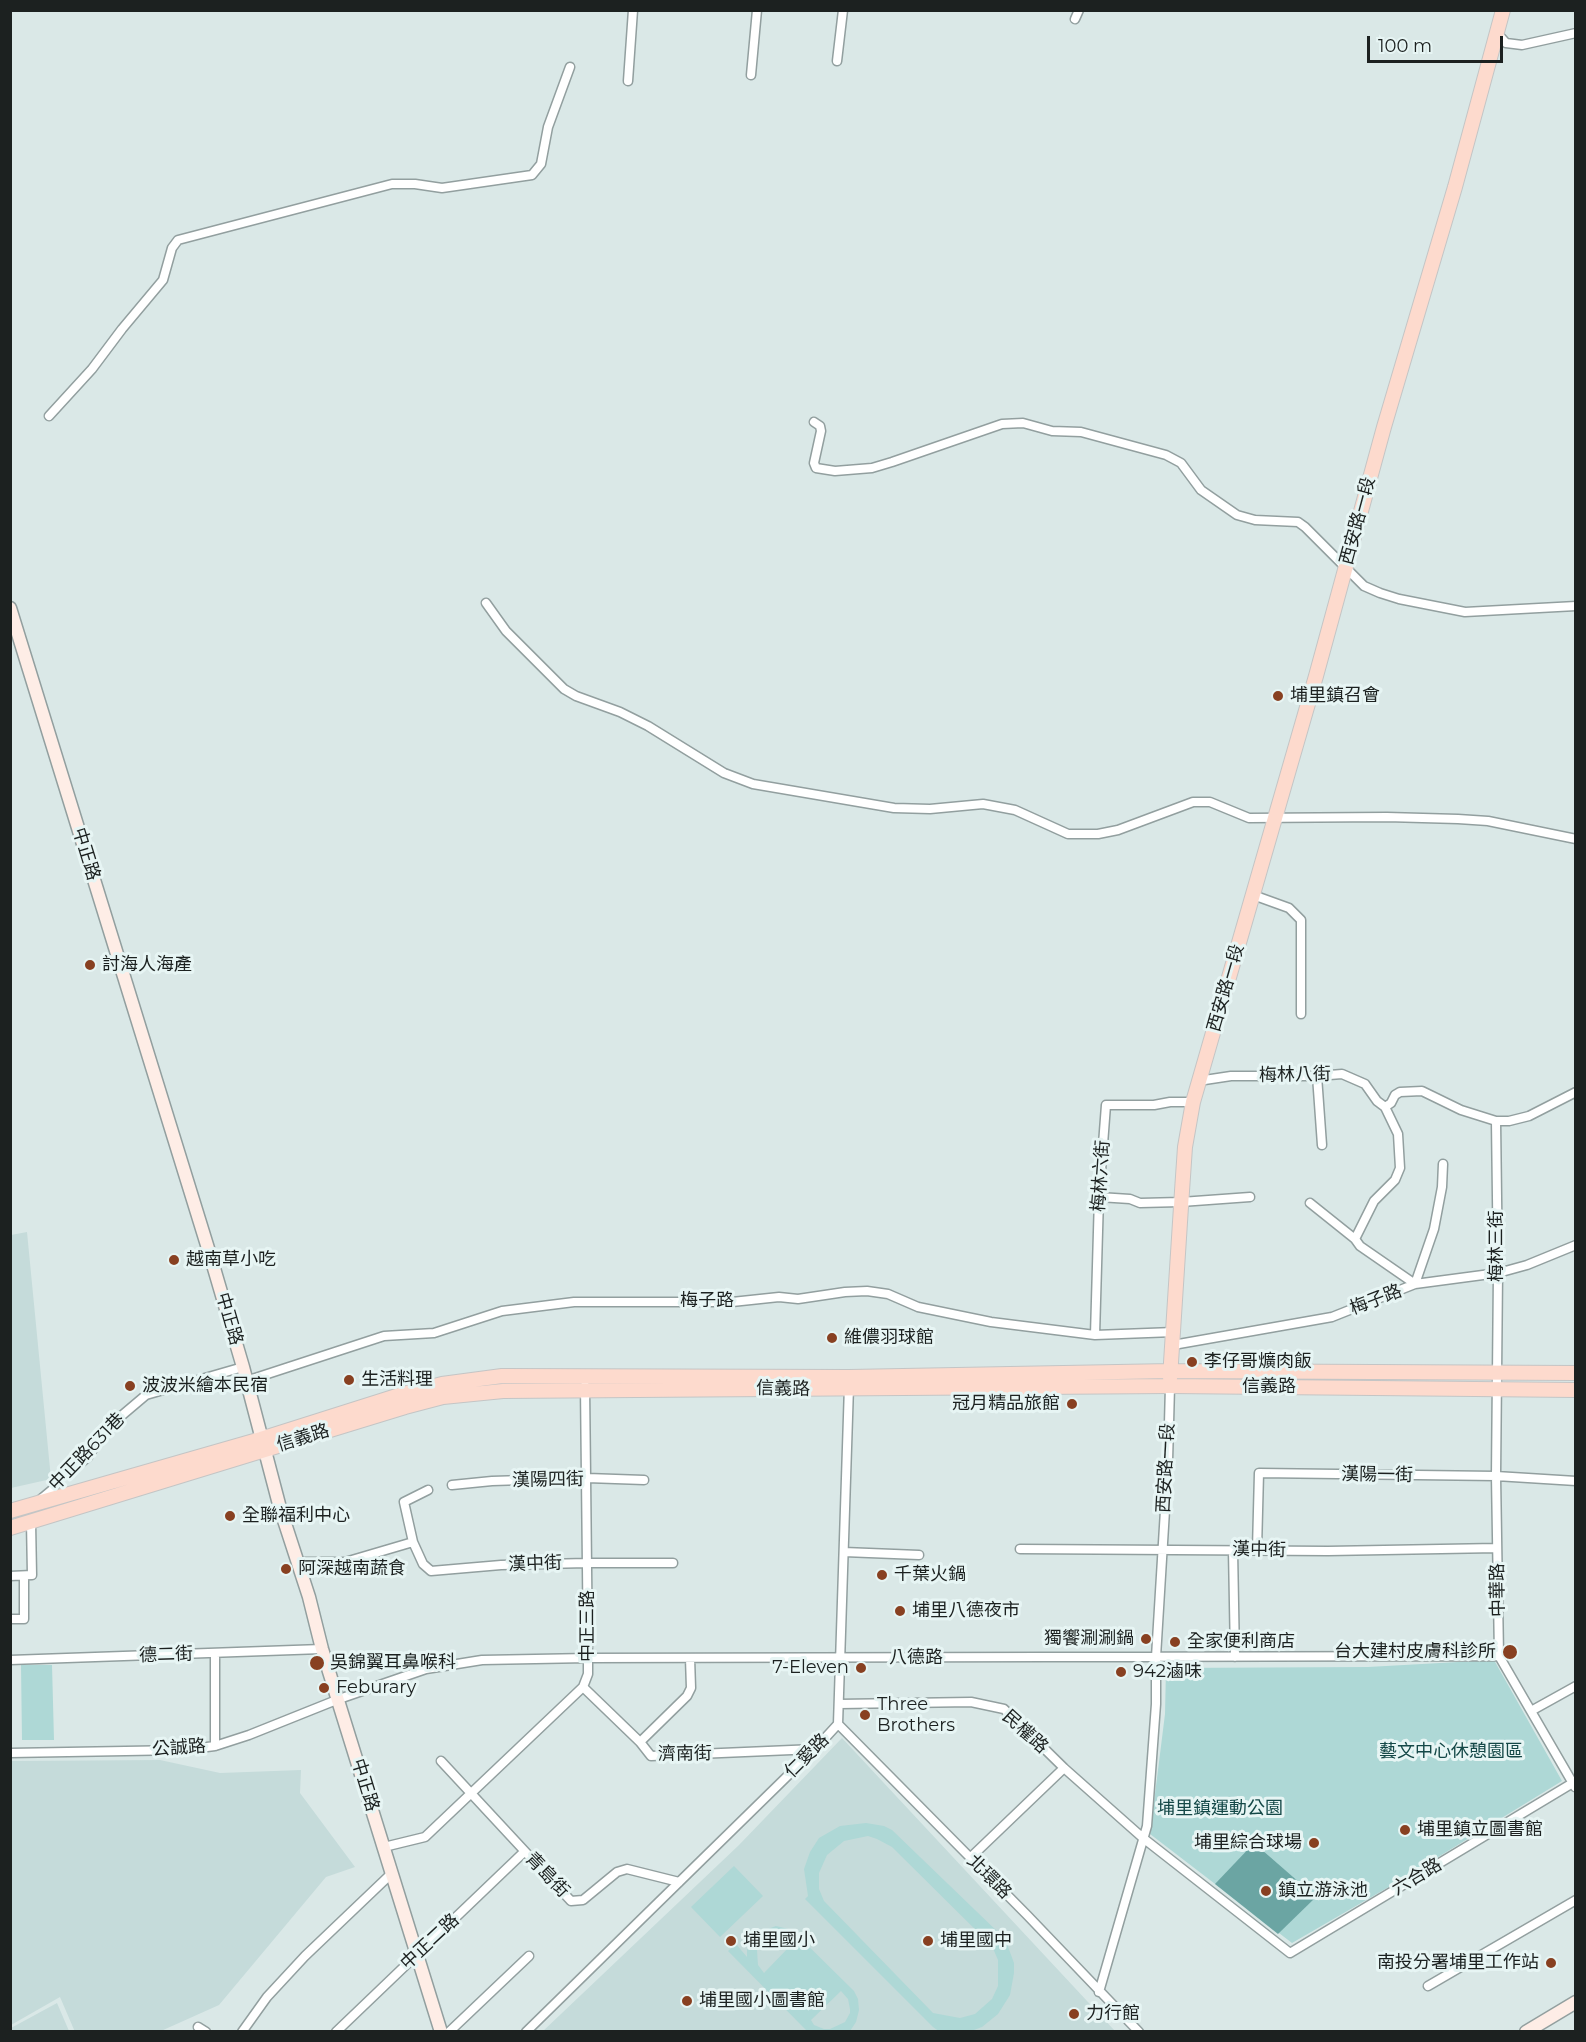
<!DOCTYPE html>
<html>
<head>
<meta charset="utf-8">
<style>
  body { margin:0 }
  #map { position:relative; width:1586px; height:2042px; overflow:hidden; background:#dae8e7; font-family:Montserrat,sans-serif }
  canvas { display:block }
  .frame { position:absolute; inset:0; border:12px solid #1c2120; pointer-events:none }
  .scale { position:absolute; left:1367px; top:36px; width:136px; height:27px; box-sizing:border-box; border:3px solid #1c2120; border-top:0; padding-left:8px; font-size:18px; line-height:21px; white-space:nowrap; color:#1c2120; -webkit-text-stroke:4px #e7f5f4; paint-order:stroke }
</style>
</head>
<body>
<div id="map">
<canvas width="1586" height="2042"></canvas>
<div class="frame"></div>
<div class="scale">100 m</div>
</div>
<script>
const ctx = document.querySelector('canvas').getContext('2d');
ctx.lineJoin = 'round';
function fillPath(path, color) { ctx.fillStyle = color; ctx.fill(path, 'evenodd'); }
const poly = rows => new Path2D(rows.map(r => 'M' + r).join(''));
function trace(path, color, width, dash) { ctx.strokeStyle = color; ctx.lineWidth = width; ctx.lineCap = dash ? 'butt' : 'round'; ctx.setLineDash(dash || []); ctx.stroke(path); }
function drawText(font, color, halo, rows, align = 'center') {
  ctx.font = font + ' Montserrat,"Noto Sans TC",sans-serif'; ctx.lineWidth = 6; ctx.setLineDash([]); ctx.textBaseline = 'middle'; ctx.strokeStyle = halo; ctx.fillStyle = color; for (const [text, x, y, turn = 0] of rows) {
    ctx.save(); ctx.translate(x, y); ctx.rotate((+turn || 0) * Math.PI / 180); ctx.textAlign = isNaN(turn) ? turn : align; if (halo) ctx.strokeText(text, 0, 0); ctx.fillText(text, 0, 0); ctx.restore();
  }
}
fillPath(poly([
  [27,1232,51,1479,11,1488,11,1235],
  [842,1738,1115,2031,542,2032,739,1845],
  [160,1760,220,1773,301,1770,300,1793,355,1867,326,1877,219,2005,161,2031,75,2032,60,1997,11,2025,11,1761],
  [57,2003,69,2031,11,2031,11,2028]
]), '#c5dbda');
fillPath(poly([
  [1494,1660,1562,1781,1399,1881,1292,1943,1150,1834,1165,1714,1166,1668,1368,1667],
  [21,1665,52,1665,54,1740,22,1740],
  [866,1823,884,1826,892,1830,1002,1936,1007,1944,1014,1963,1014,1973,1010,1995,998,2014,982,2027,971,2031,940,2032,933,2027,805,1899,808,1896,804,1869,810,1852,819,1838,840,1826],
  [868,1836,877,1839,892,1847,992,1946,998,1960,998,1986,992,1999,975,2014,960,2018,933,2013,824,1901,819,1889,819,1873,827,1855,844,1841],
  [734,1866,763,1896,720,1937,691,1907],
  [776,1926,792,1930,854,1991,858,1999,859,2010,856,2022,850,2031,807,2031,728,1951,736,1944,747,1957,747,1950,752,1940,760,1932],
  [773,1937,782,1937,792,1944,764,1973,758,1965,757,1950,763,1942],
  [841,1991,848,1999,850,2009,850,2013,845,2022,830,2029,824,2029,814,2025,811,2020]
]), '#aed8d6');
fillPath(poly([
  [1254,1843,1316,1897,1278,1934,1215,1884]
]), '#6ba5a3');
const street = poly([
  [1075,19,1079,10],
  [1497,33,1506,43,1522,45,1576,33],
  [837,61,843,10],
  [751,75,757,10],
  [628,81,633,10],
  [49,416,92,369,122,329,163,280,172,248,178,240,392,184,415,184,442,188,532,175,541,164,548,127,570,67],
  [814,422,820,426,821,431,814,463,816,468,835,471,872,468,892,462,1002,424,1023,423,1052,431,1081,432,1166,455,1181,463,1201,490,1237,515,1255,520,1298,522,1305,527,1364,586,1380,593,1399,599,1465,612,1576,606],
  [486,603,506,631,564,689,576,696,620,712,648,726,724,773,753,784,894,808,930,809,983,804,1015,810,1068,834,1098,834,1118,830,1193,802,1210,802,1249,818,1387,817,1458,819,1488,821,1576,839],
  [1253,895,1289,908,1301,920,1301,1014],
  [1317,1076,1322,1145],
  [1198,1081,1231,1076,1317,1076,1342,1074,1365,1084,1377,1101,1385,1107,1391,1103,1395,1095,1400,1092,1422,1091,1461,1110,1496,1121,1509,1121,1529,1116,1576,1092],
  [1496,1121,1498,1273,1496,1476,1499,1656,1575,1787],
  [1099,1197,1130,1199,1140,1203,1181,1202,1250,1197],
  [1310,1203,1355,1239,1360,1246,1415,1284,1434,1229,1442,1187,1443,1164],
  [1355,1239,1374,1201,1395,1180,1400,1168,1398,1134,1385,1107],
  [1095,1335,1099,1197,1106,1105,1154,1105,1170,1102,1193,1102],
  [1173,1345,1332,1317,1415,1284,1498,1273,1527,1265,1576,1245],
  [246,1381,384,1336,434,1333,502,1311,574,1302,732,1302,779,1297,798,1299,845,1292,867,1291,888,1294,918,1307,991,1322,1095,1335,1174,1332],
  [452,1485,492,1481,587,1478,644,1480],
  [428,1490,404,1502,413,1542,423,1564,431,1571,501,1565,587,1563,673,1563],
  [41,1499,53,1489,60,1475,72,1470,88,1457,107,1428,146,1395,243,1367],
  [1020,1549,1328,1551,1497,1548],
  [1257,1549,1259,1473,1496,1476,1576,1481],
  [1233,1550,1235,1657],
  [844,1552,919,1555],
  [298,1562,345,1562,413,1542],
  [10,1576,32,1575,31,1522],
  [10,1619,24,1619,24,1576],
  [215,1653,215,1746],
  [10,1660,322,1649],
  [583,1687,640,1742,651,1756,815,1749],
  [839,1704,971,1702,1004,1709,1064,1768,1143,1838,1290,1953,1576,1781],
  [1531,1711,1576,1686],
  [838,1724,1027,1915,1139,2032],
  [640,1742,687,1696,691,1688,690,1658],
  [10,1753,183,1750,215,1746,249,1735,339,1699,426,1669,482,1660,588,1658,1499,1656],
  [441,1761,571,1901,583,1900,617,1872,627,1869,679,1882],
  [384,1847,425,1837,583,1687,588,1674,588,1658,585,1386],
  [970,1858,1064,1768],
  [1428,1986,1576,1900],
  [1099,1992,1147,1826,1156,1704,1156,1657,1168,1461,1170,1386],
  [198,2027,206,2032],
  [242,2032,267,1997,305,1956,392,1873],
  [336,2032,524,1852],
  [449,2032,529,1956],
  [526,2032,815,1749,838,1724,849,1386]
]);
const secondary = poly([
  [10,608,211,1258,243,1367,280,1508,309,1597,322,1649,441,2032],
  [1526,2032,1576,2002]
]);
const primary = poly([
  [1170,1378,1182,1191,1185,1147,1193,1102,1316,676,1384,427,1455,187,1503,10],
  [10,1511,261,1439,403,1394,442,1384,502,1376,849,1377,1171,1371,1576,1373],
  [10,1528,405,1407,443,1397,503,1391,1170,1386,1576,1390]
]);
trace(street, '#929f9f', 11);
trace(secondary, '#929f9f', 15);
trace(primary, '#c4c5c5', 16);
trace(street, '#fff', 8);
trace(secondary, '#feede6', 12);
trace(primary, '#fddacd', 14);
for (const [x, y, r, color] of [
  [1278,696,6,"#884021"],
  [90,965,6,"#884021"],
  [174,1260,6,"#884021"],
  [832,1338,6,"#884021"],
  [1192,1362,6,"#884021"],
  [349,1380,6,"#884021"],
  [130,1386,6,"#884021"],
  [1072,1404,6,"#884021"],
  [230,1516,6,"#884021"],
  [286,1569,6,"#884021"],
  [882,1575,6,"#884021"],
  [900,1611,6,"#884021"],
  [1146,1639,6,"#884021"],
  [1175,1642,6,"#884021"],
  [1510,1652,8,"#884021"],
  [317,1663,8,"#884021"],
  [861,1668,6,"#884021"],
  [1121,1672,6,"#884021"],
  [324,1688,6,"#884021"],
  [865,1715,6,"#884021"],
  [1405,1830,6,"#884021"],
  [1314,1843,6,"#884021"],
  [1266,1891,6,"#884021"],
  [731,1941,6,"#884021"],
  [928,1941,6,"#884021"],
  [1551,1963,6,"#884021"],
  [687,2001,6,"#884021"],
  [1074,2014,6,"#884021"]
]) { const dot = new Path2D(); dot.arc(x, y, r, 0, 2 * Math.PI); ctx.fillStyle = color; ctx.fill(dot); trace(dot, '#e7f5f4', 2); }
drawText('18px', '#1c2120', '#e7f5f4', [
  ["西安路一段",1358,521,-75],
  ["中正路",86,854,73],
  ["西安路一段",1226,988,-74],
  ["梅林八街",1295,1075,-1],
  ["梅林六街",1101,1176,-86],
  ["梅林三街",1497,1246,-90],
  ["梅子路",1376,1300,-21],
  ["梅子路",707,1301],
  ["中正路",229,1319,74],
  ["信義路",1269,1387],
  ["信義路",783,1389,1],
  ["信義路",303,1438,-17],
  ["中正路631巷",87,1452,-46],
  ["西安路一段",1166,1468,-87],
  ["漢陽一街",1377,1475,1],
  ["漢陽四街",548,1480,-1],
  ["漢中街",1259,1550,1],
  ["漢中街",535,1564,-2],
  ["中華路",1498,1590,-91],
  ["中正三路",588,1626,-90],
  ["德二街",166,1655,-2],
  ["八德路",916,1658],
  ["民權路",1025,1732,42],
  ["公誠路",179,1748,-4],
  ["濟南街",685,1754,-1],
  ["仁愛路",807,1756,-45],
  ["中正路",365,1785,73],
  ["青島街",547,1875,46],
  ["北環路",989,1877,45],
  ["六合路",1417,1877,-31],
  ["中正二路",430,1942,-43]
]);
drawText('18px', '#1c2120', '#e7f5f4', [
  ["埔里鎮召會",1290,696],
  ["討海人海產",102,965],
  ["越南草小吃",186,1260],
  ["維儂羽球館",844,1338],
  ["李仔哥爌肉飯",1204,1362],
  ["生活料理",361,1380],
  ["波波米繪本民宿",142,1386],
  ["冠月精品旅館",1060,1404,"right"],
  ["全聯福利中心",242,1516],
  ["阿深越南蔬食",298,1569],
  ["千葉火鍋",894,1575],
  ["埔里八德夜市",912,1611],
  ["獨饗涮涮鍋",1134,1639,"right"],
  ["全家便利商店",1187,1642],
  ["台大建村皮膚科診所",1496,1652,"right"],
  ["吳錦翼耳鼻喉科",330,1663],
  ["7-Eleven",849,1668,"right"],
  ["942滷味",1133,1672],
  ["Feburary",336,1688],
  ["Three",877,1705],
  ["Brothers",877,1726],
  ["埔里鎮立圖書館",1417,1830],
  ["埔里綜合球場",1302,1843,"right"],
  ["鎮立游泳池",1278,1891],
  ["埔里國小",743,1941],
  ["埔里國中",940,1941],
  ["南投分署埔里工作站",1539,1963,"right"],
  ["埔里國小圖書館",699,2001],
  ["力行館",1086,2014]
], 'left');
drawText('18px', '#144847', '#e7f5f4', [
  ["藝文中心休憩園區",1451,1752],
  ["埔里鎮運動公園",1220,1809]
]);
</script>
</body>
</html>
